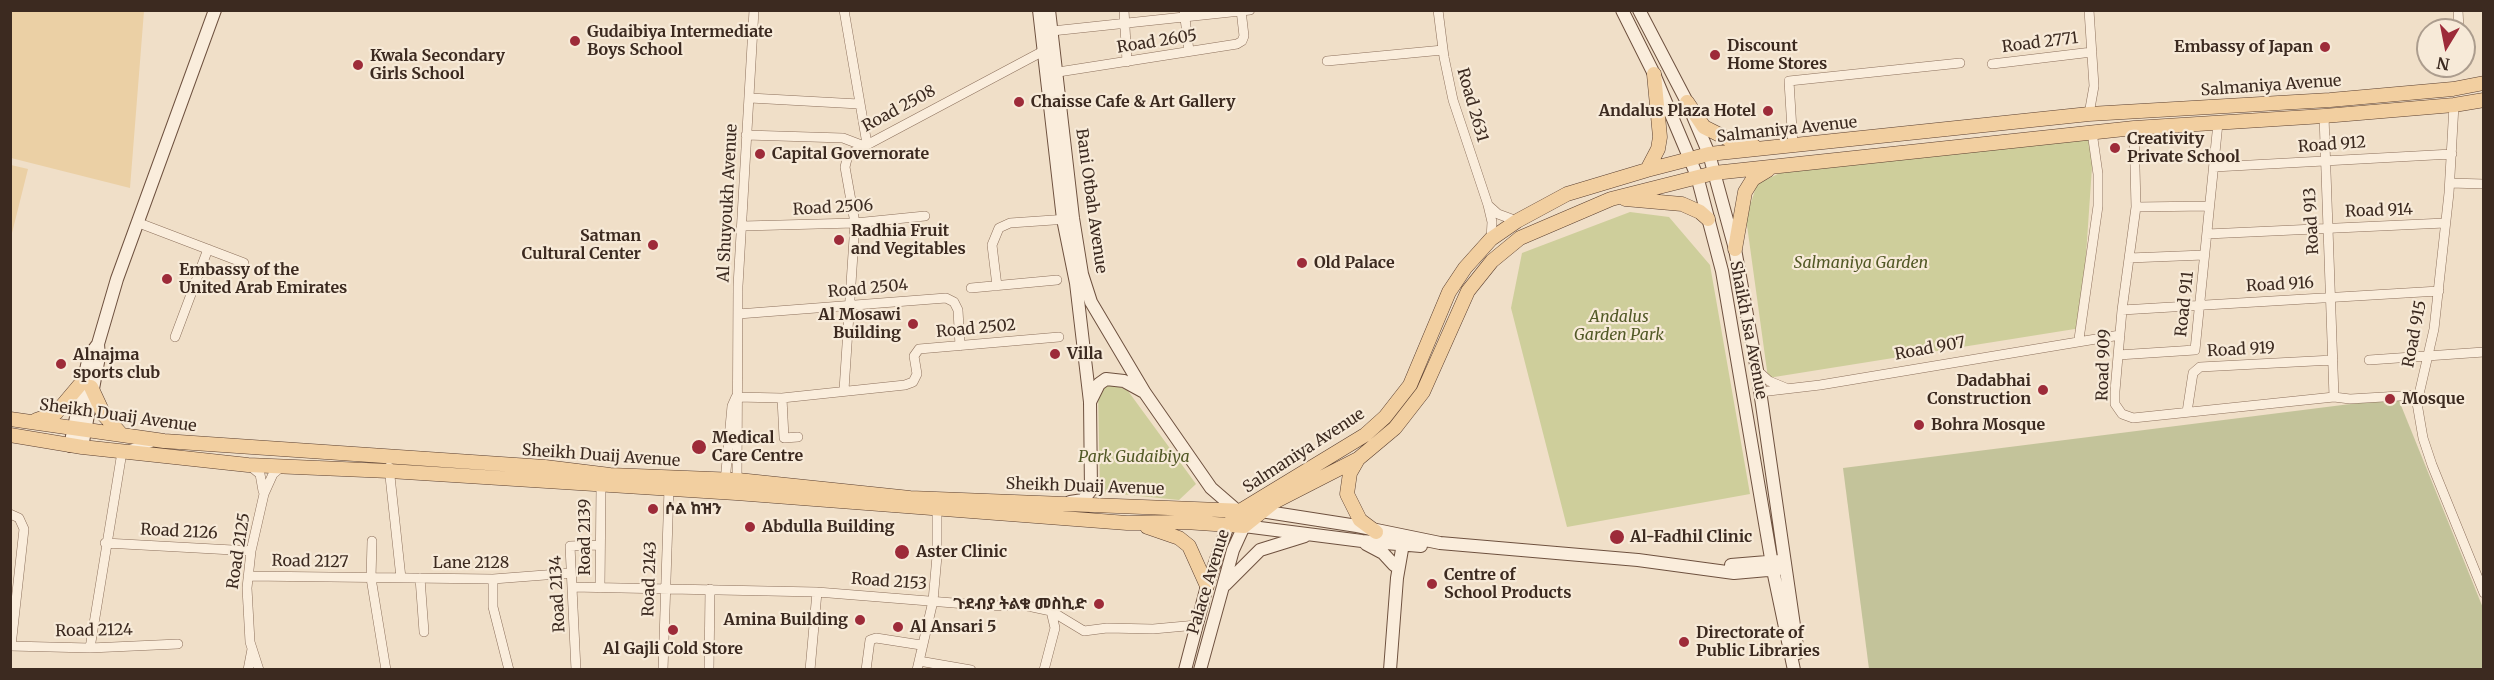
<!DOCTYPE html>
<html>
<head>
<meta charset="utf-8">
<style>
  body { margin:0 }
  #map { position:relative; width:2494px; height:680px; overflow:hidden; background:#f0dfc8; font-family:Merriweather,serif }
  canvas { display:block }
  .frame { position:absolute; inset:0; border:12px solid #3c2a20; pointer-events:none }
  .north { position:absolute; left:2416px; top:18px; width:60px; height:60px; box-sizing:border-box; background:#f7ead8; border:2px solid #ac9d8e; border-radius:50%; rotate:190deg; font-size:16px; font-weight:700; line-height:24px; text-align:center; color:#3c2a20 }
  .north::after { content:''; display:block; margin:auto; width:21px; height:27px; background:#9d2b39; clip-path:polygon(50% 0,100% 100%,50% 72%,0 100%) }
</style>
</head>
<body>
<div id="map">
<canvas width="2494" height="680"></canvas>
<div class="frame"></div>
<div class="north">N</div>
</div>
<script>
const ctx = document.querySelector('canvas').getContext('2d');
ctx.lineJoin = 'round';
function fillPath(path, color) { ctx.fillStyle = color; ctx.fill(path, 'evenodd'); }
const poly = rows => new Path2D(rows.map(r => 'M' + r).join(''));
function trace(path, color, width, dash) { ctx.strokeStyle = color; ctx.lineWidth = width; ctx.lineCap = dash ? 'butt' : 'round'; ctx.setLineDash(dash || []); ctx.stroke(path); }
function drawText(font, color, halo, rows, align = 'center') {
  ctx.font = font + ' Merriweather,"Noto Sans Ethiopic",serif'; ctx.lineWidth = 4.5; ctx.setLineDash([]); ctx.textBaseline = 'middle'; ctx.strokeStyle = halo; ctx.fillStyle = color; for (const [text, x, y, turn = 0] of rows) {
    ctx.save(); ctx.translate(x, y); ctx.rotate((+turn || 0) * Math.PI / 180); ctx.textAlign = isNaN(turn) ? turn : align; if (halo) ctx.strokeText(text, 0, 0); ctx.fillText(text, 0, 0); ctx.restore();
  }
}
fillPath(poly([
  [2094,138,2081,328,1768,378,1746,218,1757,184,1780,173],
  [1630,212,1669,217,1710,265,1750,494,1567,527,1511,308,1522,253],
  [1113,384,1128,391,1196,484,1179,500,1100,492,1098,389]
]), '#cece9b');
fillPath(poly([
  [10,11,144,11,130,188,11,158],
  [11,165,28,169,11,237,10,165]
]), '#ebd0a5');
fillPath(poly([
  [2398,398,2483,608,2483,669,1869,669,1843,468]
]), '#c3c39a');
const street = poly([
  [844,10,867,144],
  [1124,10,1127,62],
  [1184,10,1189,51],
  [1438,10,1444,57,1453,100,1488,205,1492,222,1491,239],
  [2089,10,2094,86,2089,114],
  [2458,10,2459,30],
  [1052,31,1250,10],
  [1327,61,1443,50],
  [1992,64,2092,52],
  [1052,73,1237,44,1242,41,1244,36,1241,10],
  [750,98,859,104],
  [2454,105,2449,193,2434,329,2417,403,2423,438,2432,465,2484,593],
  [2324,116,2334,397],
  [2134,128,2136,207,2122,310,2115,391,2115,404,2122,414,2133,418,2334,397,2350,399,2417,395],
  [746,135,843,138,864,146],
  [1793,146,1789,81,1960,63],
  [2214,167,2452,154],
  [2450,183,2484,184],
  [1488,205,1498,214,1517,221],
  [2136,207,2208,206],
  [139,223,244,263],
  [743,226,855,223,925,216],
  [2207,234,2445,223],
  [2129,258,2204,255],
  [997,286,992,245,999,228,1010,223,1068,219],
  [971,288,1057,280],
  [2122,310,2439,291],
  [738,314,946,298,954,302,958,310,960,346],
  [175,337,208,249],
  [2079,339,2098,206,2098,174,2092,132],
  [2118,355,2195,350,2218,123],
  [2369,360,2484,352],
  [1758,371,1769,381,1786,388],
  [844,390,855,223,845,167,848,155,1049,48],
  [1760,392,1820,385,2120,335],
  [736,397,782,398,905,385,913,382,917,374,914,356,919,349,1059,337],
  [782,398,784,438,798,437],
  [2187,412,2193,373,2200,367,2333,360],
  [250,466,260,474,263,491],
  [389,467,401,578],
  [725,482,732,406,736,397],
  [737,483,738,286,754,10],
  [10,514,19,518,24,529,11,646],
  [372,541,371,578,386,670],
  [105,543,251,551],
  [248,576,493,579,571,573],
  [420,578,424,632],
  [493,579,493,607,509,670],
  [572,587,817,592,991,606,1023,605,1051,611,1084,631,1107,628,1153,629,1197,625],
  [600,588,601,486],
  [10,646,90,648,178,644],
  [90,648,122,452,150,443],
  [919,661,971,670],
  [248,670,252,649],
  [259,670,250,642,247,588,251,551,264,494,273,474,281,467],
  [576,670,570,546,599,545],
  [663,670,669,489],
  [709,670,710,589],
  [810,670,817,592],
  [866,670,870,640,876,638,921,645],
  [917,670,933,601,937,556,937,510],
  [1044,670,1055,628,1051,611]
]);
const secondary = poly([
  [1039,10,1063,219,1076,283,1090,402,1091,490,1083,500,1070,502],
  [1049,10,1073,218,1082,274,1091,302,1145,393,1211,488,1241,514],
  [1622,10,1654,74,1697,176,1722,271,1773,570,1794,670],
  [1639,10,1687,102,1709,154,1735,249,1757,370,1798,653],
  [1090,402,1099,384,1106,379,1124,381,1144,392],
  [70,446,89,356,98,344,117,279,215,10],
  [82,447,99,357,98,344],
  [1261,511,1357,526,1440,543,1638,560,1734,573,1779,569],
  [1244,526,1362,541,1421,546],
  [1366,544,1383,553,1394,565],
  [1731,565,1779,561],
  [1225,585,1260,550,1305,536],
  [1185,670,1207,586,1228,525],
  [1200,670,1233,550,1244,526],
  [1390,670,1397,578,1404,538]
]);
const primary = poly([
  [1687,102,1704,127,1734,142,1754,146],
  [1647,170,1658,149,1660,137,1654,74],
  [1625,199,1682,204,1700,212,1708,219],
  [1735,249,1745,192,1753,179,1768,170],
  [91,387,104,415,120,433],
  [10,419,164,441,545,467,610,475,738,480,910,498,1246,511],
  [36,420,56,413,83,381],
  [10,435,82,447,248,465,389,471,736,493,1127,523,1185,522,1244,526,1274,502,1358,459,1395,428,1423,392,1468,291,1492,261,1520,238,1611,199,1714,173,2134,128,2324,116,2454,105,2484,100],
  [1358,459,1350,473,1347,494,1360,520,1376,532],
  [1228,525,1240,511,1365,435,1385,417,1410,385,1449,292,1465,268,1491,239,1517,221,1567,194,1647,170,1709,154,2089,114,2330,100,2453,89,2484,83],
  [1147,527,1179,538,1189,546,1207,586]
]);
trace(street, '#8c705c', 10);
trace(secondary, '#6e513f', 14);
trace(primary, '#5a3f30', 15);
trace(street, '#faeddc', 9);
trace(secondary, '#faeddc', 12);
trace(primary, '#f2cfa0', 14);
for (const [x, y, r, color] of [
  [575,41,6,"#9d2b39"],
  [2325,47,6,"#9d2b39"],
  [1715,55,6,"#9d2b39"],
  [358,65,6,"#9d2b39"],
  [1019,102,6,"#9d2b39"],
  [1768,111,6,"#9d2b39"],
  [2115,148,6,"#9d2b39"],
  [760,154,6,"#9d2b39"],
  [839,240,6,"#9d2b39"],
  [653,245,6,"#9d2b39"],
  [1302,263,6,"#9d2b39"],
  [167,279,6,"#9d2b39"],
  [913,324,6,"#9d2b39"],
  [1055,354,6,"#9d2b39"],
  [61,364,6,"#9d2b39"],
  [2043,390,6,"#9d2b39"],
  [2390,399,6,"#9d2b39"],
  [1919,425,6,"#9d2b39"],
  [699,447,8,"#9d2b39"],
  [653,509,6,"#9d2b39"],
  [750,527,6,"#9d2b39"],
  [1617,537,8,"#9d2b39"],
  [902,552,8,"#9d2b39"],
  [1432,584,6,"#9d2b39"],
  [1099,604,6,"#9d2b39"],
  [860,620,6,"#9d2b39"],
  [898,627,6,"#9d2b39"],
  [673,630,6,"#9d2b39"],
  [1684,642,6,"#9d2b39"]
]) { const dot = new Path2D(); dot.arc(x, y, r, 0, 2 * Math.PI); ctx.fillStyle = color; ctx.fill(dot); trace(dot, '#f7ead8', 2); }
drawText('bold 16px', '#3c2a20', '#f7ead8', [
  ["Gudaibiya Intermediate",587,32],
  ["Boys School",587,50],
  ["Discount",1727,46],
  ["Home Stores",1727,64],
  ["Embassy of Japan",2313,47,"right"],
  ["Kwala Secondary",370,56],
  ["Girls School",370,74],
  ["Chaisse Cafe & Art Gallery",1031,102],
  ["Andalus Plaza Hotel",1756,111,"right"],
  ["Creativity",2127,139],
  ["Private School",2127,157],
  ["Capital Governorate",772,154],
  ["Radhia Fruit",851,231],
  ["and Vegitables",851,249],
  ["Satman",641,236,"right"],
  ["Cultural Center",641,254,"right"],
  ["Old Palace",1314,263],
  ["Embassy of the",179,270],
  ["United Arab Emirates",179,288],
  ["Al Mosawi",901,315,"right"],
  ["Building",901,333,"right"],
  ["Villa",1067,354],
  ["Alnajma",73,355],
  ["sports club",73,373],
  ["Dadabhai",2031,381,"right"],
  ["Construction",2031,399,"right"],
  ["Mosque",2402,399],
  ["Bohra Mosque",1931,425],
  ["Medical",712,438],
  ["Care Centre",712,456],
  ["ሶል ከዝን",665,509],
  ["Abdulla Building",762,527],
  ["Al-Fadhil Clinic",1630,537],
  ["Aster Clinic",916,552],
  ["Centre of",1444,575],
  ["School Products",1444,593],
  ["ጉደብያ ትልቁ መስኪድ",1087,604,"right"],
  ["Amina Building",848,620,"right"],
  ["Al Ansari 5",910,627],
  ["Directorate of",1696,633],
  ["Public Libraries",1696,651],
  ["Al Gajli Cold Store",673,649,"center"]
], 'left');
drawText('16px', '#3c2a20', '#f7ead8', [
  ["Road 2605",1157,42,-9],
  ["Road 2771",2040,43,-7],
  ["Salmaniya Avenue",2271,86,-4],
  ["Road 2631",1472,105,74],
  ["Road 2508",899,109,-28],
  ["Salmaniya Avenue",1787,130,-6],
  ["Road 912",2332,145,-4],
  ["Bani Otbah Avenue",1091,201,82],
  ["Al Shuyoukh Avenue",728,203,-87],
  ["Road 2506",833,208,-3],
  ["Road 914",2379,211,-2],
  ["Road 913",2312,221,-93],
  ["Road 916",2280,285,-3],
  ["Road 2504",868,289,-5],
  ["Road 911",2185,304,-84],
  ["Road 2502",976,329,-5],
  ["Shaikh Isa Avenue",1748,330,79],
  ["Road 915",2415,334,-79],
  ["Road 907",1930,349,-10],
  ["Road 919",2241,350,-3],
  ["Road 909",2104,365,-88],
  ["Sheikh Duaij Avenue",118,416,8],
  ["Salmaniya Avenue",1304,451,-33],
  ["Sheikh Duaij Avenue",601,456,4],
  ["Sheikh Duaij Avenue",1085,487,2],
  ["Road 2126",179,532,3],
  ["Road 2139",585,537,-90],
  ["Road 2125",239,551,-81],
  ["Road 2127",310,562,1],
  ["Lane 2128",471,563],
  ["Road 2143",650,579,-88],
  ["Road 2153",889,582,4],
  ["Palace Avenue",1209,582,-73],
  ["Road 2134",558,594,-93],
  ["Road 2124",94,631,-1]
]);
drawText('italic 16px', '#525926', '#f7ead8', [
  ["Salmaniya Garden",1861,263],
  ["Andalus",1619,317],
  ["Garden Park",1619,335],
  ["Park Gudaibiya",1134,457]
]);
</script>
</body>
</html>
